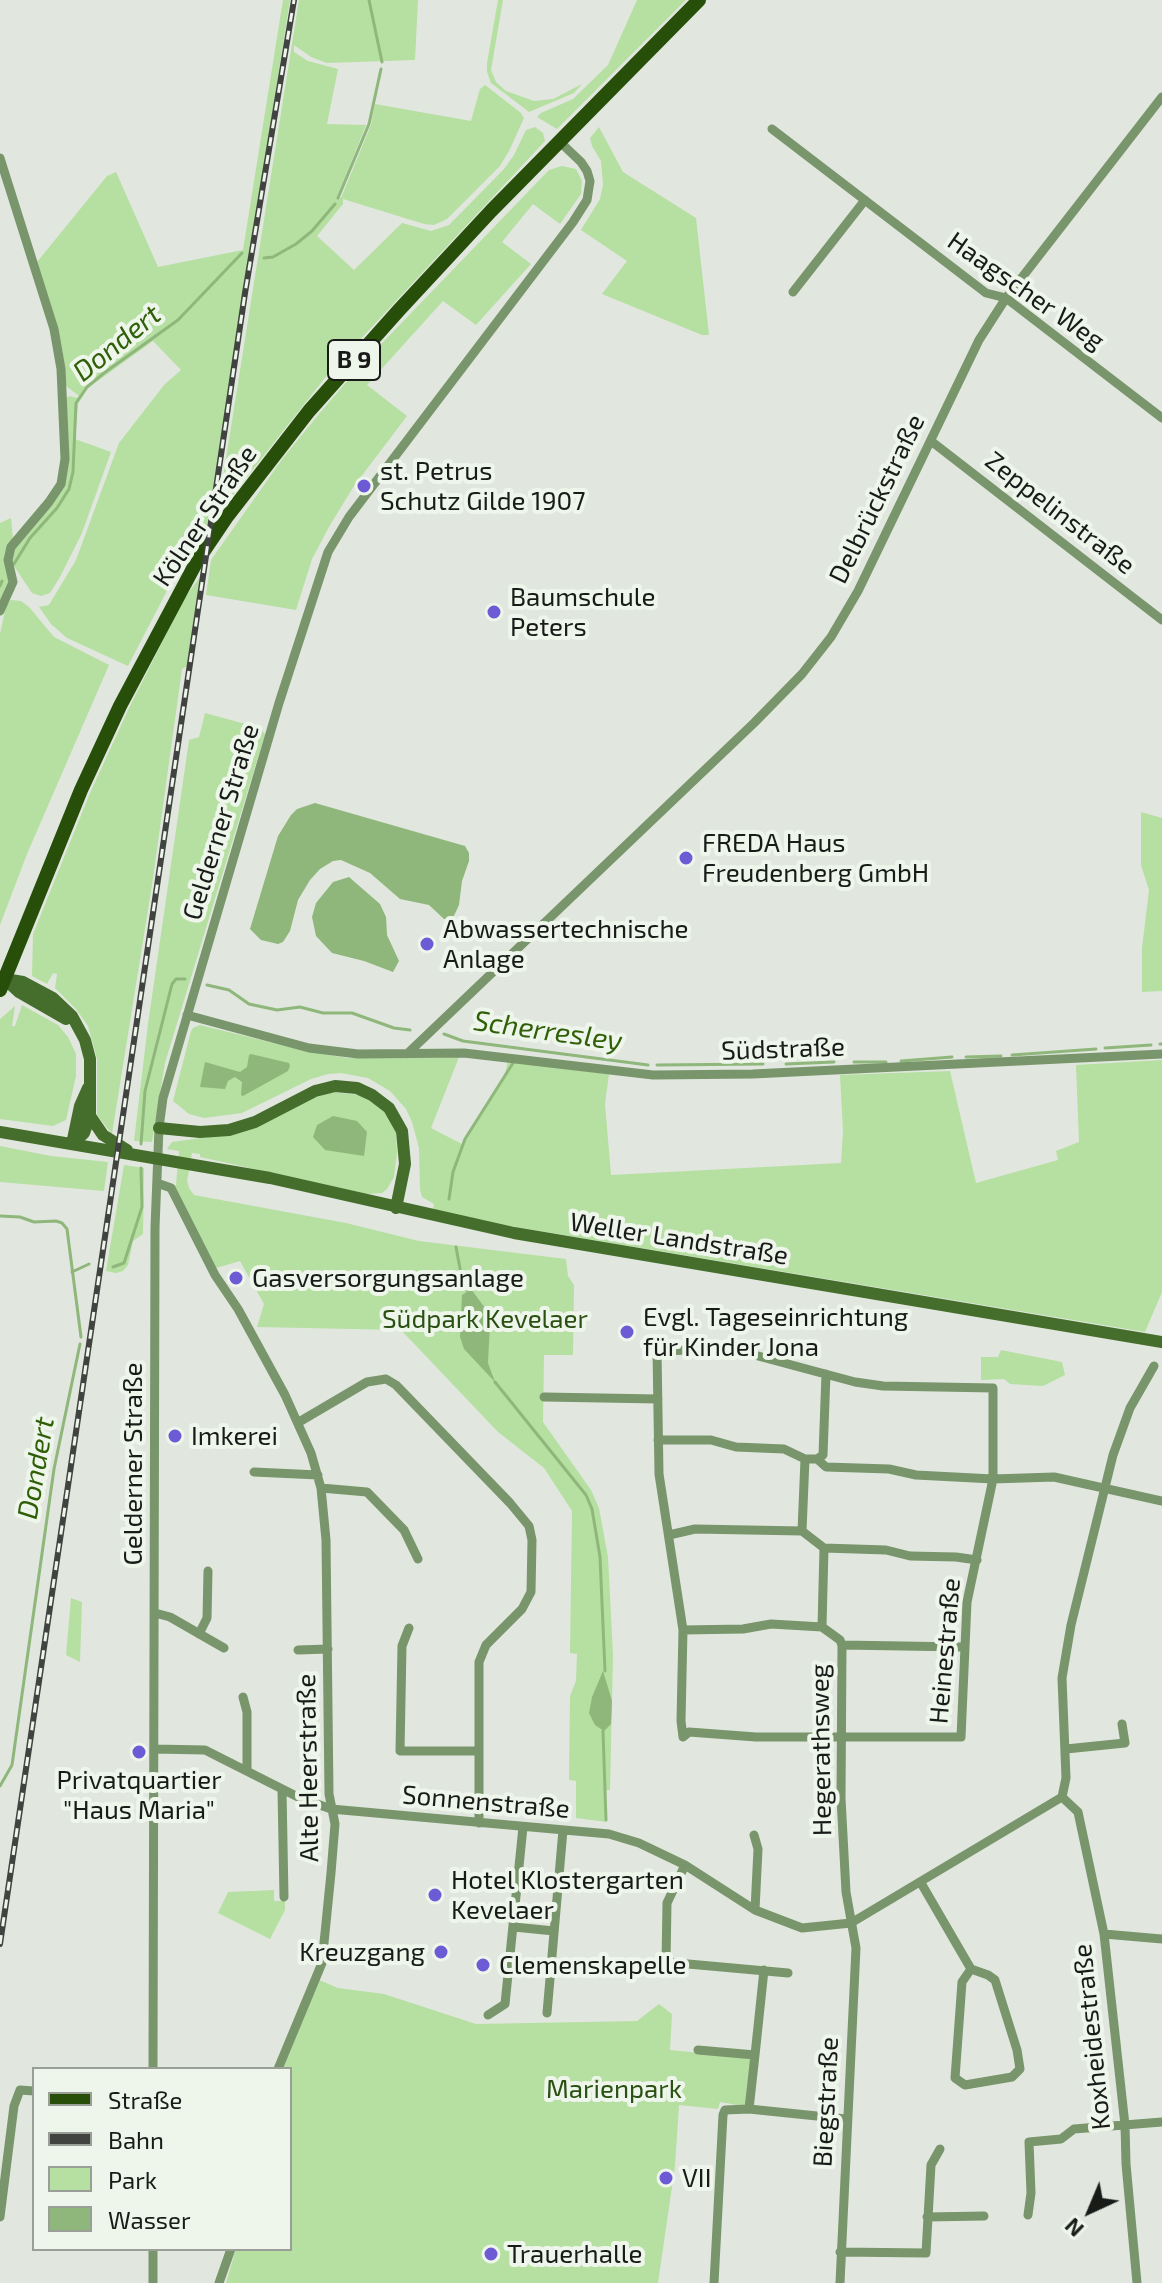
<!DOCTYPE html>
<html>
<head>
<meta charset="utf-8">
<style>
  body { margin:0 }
  #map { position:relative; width:1162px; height:2283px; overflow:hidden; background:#e1e7de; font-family:"Exo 2",sans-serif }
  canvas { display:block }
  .legend { position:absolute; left:32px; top:2067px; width:260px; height:184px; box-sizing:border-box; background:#eef5eb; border:2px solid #999e97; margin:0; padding:10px 14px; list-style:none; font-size:24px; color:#191b18 }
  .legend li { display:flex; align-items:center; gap:16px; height:40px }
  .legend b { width:40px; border:2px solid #999e97 }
  .north { position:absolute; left:1050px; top:2171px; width:80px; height:80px; -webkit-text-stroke:6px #eef5eb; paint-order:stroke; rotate:224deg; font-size:22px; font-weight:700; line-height:32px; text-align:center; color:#191b18 }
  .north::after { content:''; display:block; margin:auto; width:28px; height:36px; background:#191b18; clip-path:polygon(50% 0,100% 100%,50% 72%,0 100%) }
</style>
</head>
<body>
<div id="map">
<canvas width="1162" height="2283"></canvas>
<ul class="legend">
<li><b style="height:10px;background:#274f0a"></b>Straße</li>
<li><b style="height:10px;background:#40433f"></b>Bahn</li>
<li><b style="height:22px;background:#b6dfa2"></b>Park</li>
<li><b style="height:22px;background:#8fb77b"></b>Wasser</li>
</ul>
<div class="north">N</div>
</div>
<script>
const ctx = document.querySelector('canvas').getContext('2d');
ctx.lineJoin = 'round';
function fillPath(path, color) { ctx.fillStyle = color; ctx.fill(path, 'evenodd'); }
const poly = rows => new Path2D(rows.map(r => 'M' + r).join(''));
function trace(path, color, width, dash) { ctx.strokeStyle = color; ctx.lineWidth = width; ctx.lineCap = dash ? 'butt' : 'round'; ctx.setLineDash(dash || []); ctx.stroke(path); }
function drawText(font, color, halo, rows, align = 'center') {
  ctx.font = font + ' "Exo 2",sans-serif'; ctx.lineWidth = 8; ctx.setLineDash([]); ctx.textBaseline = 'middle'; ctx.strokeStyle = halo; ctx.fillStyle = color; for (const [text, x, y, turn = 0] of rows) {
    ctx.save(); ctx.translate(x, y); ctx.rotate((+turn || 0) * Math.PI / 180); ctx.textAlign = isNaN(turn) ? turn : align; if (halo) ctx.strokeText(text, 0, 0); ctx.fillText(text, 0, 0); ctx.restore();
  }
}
fillPath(poly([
  [283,0,290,0,207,531,172,581,128,666,67,638,51,624,39,607,49,605,76,560,119,443,164,385,181,370,153,341,88,388,78,404,75,439,111,452,82,533,60,577,50,593,41,596,32,593,12,563,11,554,61,487,66,398,70,396,77,398,79,396,66,386,37,262,107,176,116,172,158,267,243,250],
  [299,0,418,0,415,60,327,63,311,57,294,45,294,52,308,61,338,69,327,124,366,125,337,197,341,198,371,125,375,104,471,121,480,89,485,85,521,113,524,118,509,151,500,166,447,219,434,225,424,224,343,199,343,204,317,236,354,270,402,223,431,231,449,225,504,169,514,155,526,130,535,127,543,133,545,141,328,374,217,515],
  [498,0,503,0,491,70,496,82,506,91,534,101,553,99,582,84,574,93,529,112,491,83,487,72,487,63],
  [637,0,686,0,557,129,537,117,541,113,573,99,608,65],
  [599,127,623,172,696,218,709,335,702,335,602,294,627,261,581,230,600,199,603,185,601,161,592,146,590,138],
  [562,166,576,169,582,181,581,194,560,224,533,204,502,242,531,264,476,325,443,301,367,385,407,416,354,486,330,525,312,559,296,610,206,595,211,560,283,458,319,414,361,365,549,170],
  [11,518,13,539,9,580,0,600,0,523],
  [200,577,187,666,182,669,152,885,112,1134,97,1115,97,1059,88,1026,76,1009,55,988,57,974,53,973,47,984,32,976,33,934,90,793,130,706,184,599],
  [11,600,21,601,29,607,54,637,109,665,27,854,0,925,0,634,6,606],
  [205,713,260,728,265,734,165,1063,152,1142,134,1141,148,1024,189,740,199,737],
  [1141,812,1162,818,1162,991,1142,992,1142,948,1149,890,1141,865],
  [22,1005,58,1025,68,1037,76,1054,76,1076,66,1120,53,1126,0,1119,0,1019,15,1006,12,1026,15,1026],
  [200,1025,310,1052,348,1058,459,1057,431,1128,462,1144,497,1090,505,1074,508,1061,609,1074,605,1104,611,1175,841,1163,843,1131,840,1075,950,1071,976,1183,1058,1160,1056,1151,1079,1142,1076,1065,1162,1060,1162,1292,1145,1332,492,1223,433,1209,434,1204,422,1197,420,1189,419,1148,412,1122,406,1109,390,1091,368,1078,341,1073,328,1074,311,1079,242,1113,204,1118,189,1114,173,1101,191,1031,193,1028],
  [330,1092,362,1095,385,1112,396,1131,397,1153,394,1177,387,1189,382,1193,367,1194,200,1157,200,1154,192,1153,187,1181,189,1188,194,1195,346,1223,419,1241,566,1259,568,1276,574,1285,573,1355,544,1355,543,1422,591,1490,599,1508,608,1557,613,1655,610,1790,605,1790,607,1822,576,1818,576,1781,569,1780,570,1696,576,1681,577,1654,570,1653,572,1511,544,1468,498,1432,401,1330,257,1327,264,1304,240,1261,216,1268,172,1186,176,1185,179,1151,167,1149,172,1142,208,1137],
  [0,1146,51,1156,108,1162,104,1191,0,1182],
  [124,1165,144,1168,143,1234,133,1241,128,1265,123,1271,116,1273,106,1271],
  [1001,1350,1062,1362,1065,1375,1043,1386,1010,1384,1004,1379,981,1380,981,1357,998,1357],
  [71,1598,82,1602,80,1662,66,1655],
  [274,1890,274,1901,285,1901,285,1910,270,1939,218,1913,228,1892],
  [319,1980,338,1988,384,1994,476,2024,637,2021,659,2004,672,2014,670,2050,752,2058,748,2107,720,2102,718,2109,679,2105,675,2166,658,2283,226,2283,236,2249,290,2249,290,2069,283,2069]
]), '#b6dfa2');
fillPath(poly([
  [315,803,465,846,469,853,469,861,462,881,459,905,452,920,444,919,429,905,400,899,370,873,341,860,333,861,320,869,310,880,298,900,290,931,283,942,278,944,261,940,250,929,278,836,291,815,297,809],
  [349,877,380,904,386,917,387,935,399,961,393,972,364,961,332,953,316,936,312,917,316,903,333,882],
  [251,1054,289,1063,290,1066,288,1071,243,1096,241,1095,242,1082,235,1077,228,1081,225,1089,200,1087,205,1062,240,1072,247,1067,249,1055],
  [333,1116,357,1121,367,1132,364,1156,325,1150,313,1137,317,1125],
  [471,1289,485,1308,490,1323,488,1363,495,1382,464,1349,460,1337,462,1295],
  [603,1671,612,1701,611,1724,604,1731,595,1725,589,1713,592,1697]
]), '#8fb77b');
trace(poly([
  [369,0,382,62],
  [338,198,369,124,381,69],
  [264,258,273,257,296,244,312,231,335,204],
  [14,564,30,538,57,508,69,489,73,472,76,403,87,387,104,373,178,320,242,253],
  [0,586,2,581],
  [207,985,229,990,249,1004,277,1010,300,1007,323,1013,352,1013,394,1028,410,1030],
  [444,1034,463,1041,648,1065],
  [1160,1044,1162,1044],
  [1105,1048,1151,1045],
  [1012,1055,1096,1049],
  [966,1057,1001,1056],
  [901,1061,952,1057],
  [854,1062,886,1062],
  [786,1064,834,1062],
  [657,1065,763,1064],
  [141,1144,145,1091,172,984,176,979,185,979],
  [449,1199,453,1172,465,1139,513,1063],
  [0,1216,20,1217,34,1222,56,1221,62,1223,67,1229,81,1337],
  [456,1247,461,1274,467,1290],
  [113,1267,124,1263,142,1207,141,1168],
  [72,1272,89,1264],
  [495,1382,586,1495,592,1509,600,1557,605,1671],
  [603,1731,606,1820],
  [0,1786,12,1765,54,1469,80,1344]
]), '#8fb77b', 3);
trace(poly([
  [772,129,986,293,1006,298,1162,418],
  [0,158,54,329,61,369,65,459,61,484,49,502,11,547,8,560,13,582,0,611],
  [793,292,865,200],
  [931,441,1162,620],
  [187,1015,309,1048,358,1054,464,1053,653,1075,753,1074,1162,1054],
  [407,1054,754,723,802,674,831,637,858,591,979,340,1006,298,1162,97],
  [157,1183,171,1188,215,1275,238,1309,285,1395,311,1453,321,1488,326,1540,329,1794,335,1824,331,1873,322,1963,278,2069],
  [692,1350,747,1353,855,1382,883,1386,993,1388,993,1479,967,1602,961,1737,756,1737,689,1732,683,1737,681,1721,683,1630,659,1474,657,1351,692,1350],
  [544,1397,658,1399],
  [299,1422,367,1382,386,1379,396,1385,510,1503,529,1526,532,1540,531,1592,522,1609,486,1645,479,1662,479,1823],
  [658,1440,711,1440,736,1447,784,1449,805,1459],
  [817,1459,805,1459,802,1531,824,1548,822,1627,840,1640,842,1645,841,1798,846,1892,856,1948,840,2283],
  [817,1459,826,1467,889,1469,916,1475,993,1479,1054,1477,1162,1501],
  [817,1459,823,1455,826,1374],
  [254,1472,318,1475],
  [321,1488,367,1492,404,1530,418,1559],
  [669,1535,695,1529,802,1531],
  [824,1548,886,1550,910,1556,956,1557,977,1560],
  [155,1613,170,1617,224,1648],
  [409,1628,402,1646,400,1751,479,1751],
  [683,1630,743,1629,771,1624,822,1627],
  [199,1634,207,1618,208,1571],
  [842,1645,963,1647],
  [298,1650,328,1649],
  [243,1697,247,1712,247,1771],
  [155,1749,205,1750,298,1797,331,1809,609,1834,639,1843,685,1865,755,1910,802,1928,851,1923,1062,1797],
  [1066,1749,1125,1743,1122,1724],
  [282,1790,284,1897],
  [1062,1797,1078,1812,1104,1934,1125,2125,1126,2164,1137,2283],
  [1062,1797,1066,1778,1062,1678,1071,1625,1113,1455,1130,1408,1154,1366],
  [754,1835,758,1849,755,1910],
  [921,1883,971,1969,988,1975,995,1980,1017,2050,1020,2069,1012,2077,965,2085,955,2078,962,1982,971,1969],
  [514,1927,554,1931],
  [1104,1934,1162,1939],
  [666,1962,788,1973],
  [668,1965,666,1962,667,1903,685,1865],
  [547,2013,563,1830],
  [488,2015,505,2004,523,1827],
  [698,2050,755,2055,749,2109],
  [755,2055,764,1970],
  [153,2069,155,1227,159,1128,163,1098,279,703,328,552,349,517,573,222,587,200,590,181,587,171,581,162,560,142],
  [1028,2215,1031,2193,1029,2142,1061,2139,1074,2129,1162,2122],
  [0,2217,14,2106,20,2090,34,2091],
  [927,2217,984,2216],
  [153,2249,153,2283],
  [840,2252,926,2253,931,2165,940,2149],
  [219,2283,231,2249],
  [714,2283,723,2115,725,2110,749,2109,846,2119]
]), '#79956b', 9);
trace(poly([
  [5,979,23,982,53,998,72,1016,85,1040,90,1059,90,1116,84,1133,72,1144],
  [5,979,19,992,66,1019],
  [90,1116,103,1135,127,1150],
  [159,1128,200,1132,229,1130,255,1122,315,1091,335,1086,357,1088,372,1095,389,1108,402,1131,405,1164,396,1208],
  [0,1132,270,1178,514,1233,1162,1342],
  [72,1144,80,1106,88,1088]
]), '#456e2d', 12);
trace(poly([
  [0,990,81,790,120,706,197,561,226,518,309,411,399,310,491,211,699,0]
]), '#274f0a', 14);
const rail = poly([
  [0,1944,245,293,294,0]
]);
trace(rail, '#40433f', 6);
trace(rail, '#eef5eb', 3, [9]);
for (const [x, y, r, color] of [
  [364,486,8,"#6d5bd5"],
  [494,612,8,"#6d5bd5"],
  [686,858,8,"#6d5bd5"],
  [427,944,8,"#6d5bd5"],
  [236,1278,8,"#6d5bd5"],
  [627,1332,8,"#6d5bd5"],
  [175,1436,8,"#6d5bd5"],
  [139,1752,8,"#6d5bd5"],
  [435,1895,8,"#6d5bd5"],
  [441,1952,8,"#6d5bd5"],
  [483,1965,8,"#6d5bd5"],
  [666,2178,8,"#6d5bd5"],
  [491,2254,8,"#6d5bd5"]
]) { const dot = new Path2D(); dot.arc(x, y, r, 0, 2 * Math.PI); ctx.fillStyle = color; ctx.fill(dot); trace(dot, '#eef5eb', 3); }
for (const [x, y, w] of [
  [354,360,52]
]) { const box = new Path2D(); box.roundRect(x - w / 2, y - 20, w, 40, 6); ctx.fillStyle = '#eef5eb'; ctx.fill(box); trace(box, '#191b18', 2); }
drawText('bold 24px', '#191b18', null, [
  ["B 9",354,360]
]);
drawText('26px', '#191b18', '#eef5eb', [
  ["Haagscher Weg",1026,291,35],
  ["Delbrückstraße",877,499,-64],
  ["Zeppelinstraße",1060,513,38],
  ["Kölner Straße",205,516,-56],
  ["Gelderner Straße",221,822,-73],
  ["Südstraße",783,1049,-2],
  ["Weller Landstraße",679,1239,9],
  ["Gelderner Straße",133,1464,-90],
  ["Heinestraße",945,1651,-85],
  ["Hegerathsweg",821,1750,-91],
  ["Alte Heerstraße",308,1768,-91],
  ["Sonnenstraße",486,1802,5],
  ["Koxheidestraße",1092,2037,-96],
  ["Biegstraße",826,2102,-87]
]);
drawText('26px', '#191b18', '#eef5eb', [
  ["st. Petrus",380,471],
  ["Schutz Gilde 1907",380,501],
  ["Baumschule",510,597],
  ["Peters",510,627],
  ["FREDA Haus",702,843],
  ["Freudenberg GmbH",702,873],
  ["Abwassertechnische",443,929],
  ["Anlage",443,959],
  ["Gasversorgungsanlage",252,1278],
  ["Evgl. Tageseinrichtung",643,1317],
  ["für Kinder Jona",643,1347],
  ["Imkerei",191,1436],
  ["Privatquartier",139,1780,"center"],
  ["\"Haus Maria\"",139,1810,"center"],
  ["Hotel Klostergarten",451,1880],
  ["Kevelaer",451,1910],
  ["Kreuzgang",425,1952,"right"],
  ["Clemenskapelle",499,1965],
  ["VII",682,2178],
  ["Trauerhalle",507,2254]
], 'left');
drawText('26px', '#2a5012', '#eef5eb', [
  ["Südpark Kevelaer",485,1319],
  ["Marienpark",614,2089]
]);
drawText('italic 28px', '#2f5f07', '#eef5eb', [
  ["Dondert",117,343,-39],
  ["Scherresley",548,1031,8],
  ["Dondert",36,1468,-80]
]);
</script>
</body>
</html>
